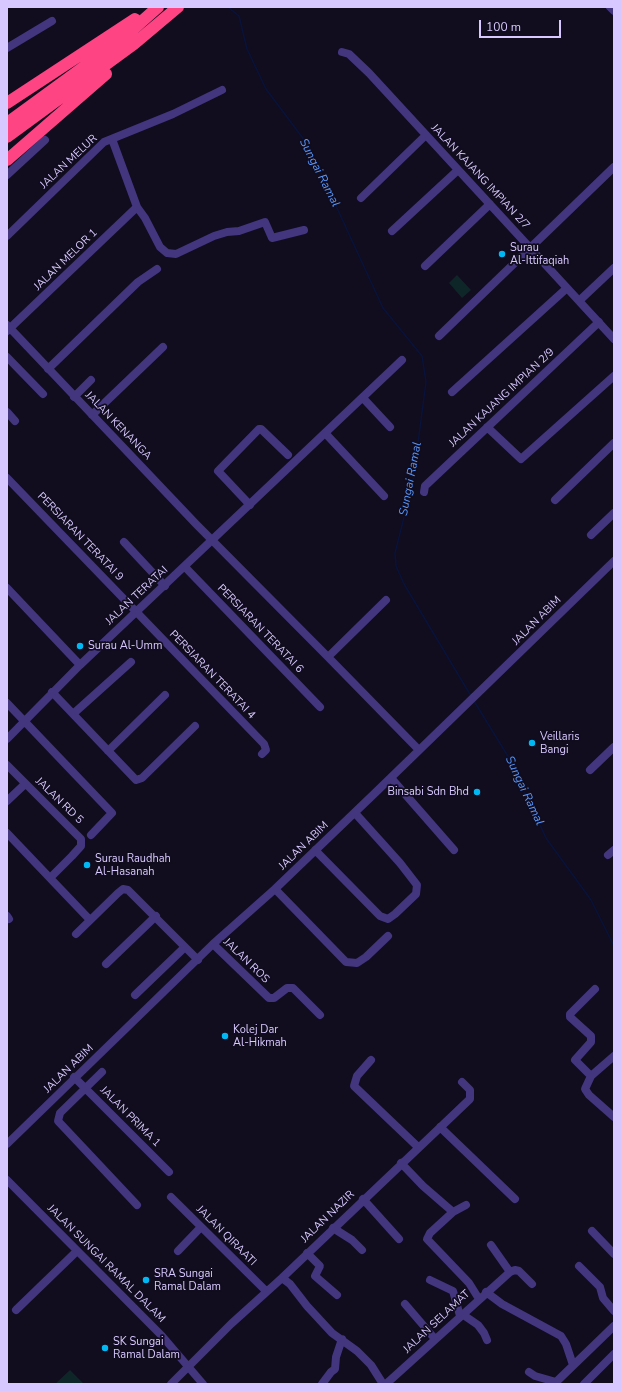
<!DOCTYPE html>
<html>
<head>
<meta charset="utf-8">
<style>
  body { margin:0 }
  #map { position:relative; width:621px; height:1391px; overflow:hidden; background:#110c1e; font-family:"Nunito Sans",sans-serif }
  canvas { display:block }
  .frame { position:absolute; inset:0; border:8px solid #d7c9ff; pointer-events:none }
  .scale { position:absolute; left:479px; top:20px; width:82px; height:18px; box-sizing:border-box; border:2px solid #d7c9ff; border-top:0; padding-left:5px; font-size:12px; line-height:14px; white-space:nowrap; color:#d7c9ff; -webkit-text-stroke:3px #110c1e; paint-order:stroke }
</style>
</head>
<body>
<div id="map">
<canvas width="621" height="1391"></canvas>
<div class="frame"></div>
<div class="scale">100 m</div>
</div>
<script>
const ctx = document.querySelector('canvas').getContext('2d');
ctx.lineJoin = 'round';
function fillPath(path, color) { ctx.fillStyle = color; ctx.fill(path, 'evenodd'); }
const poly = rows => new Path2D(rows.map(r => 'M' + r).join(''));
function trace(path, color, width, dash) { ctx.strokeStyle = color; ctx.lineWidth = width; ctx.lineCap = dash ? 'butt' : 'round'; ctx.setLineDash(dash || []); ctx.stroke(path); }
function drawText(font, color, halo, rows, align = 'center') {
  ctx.font = font + ' "Nunito Sans",sans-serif'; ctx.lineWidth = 3.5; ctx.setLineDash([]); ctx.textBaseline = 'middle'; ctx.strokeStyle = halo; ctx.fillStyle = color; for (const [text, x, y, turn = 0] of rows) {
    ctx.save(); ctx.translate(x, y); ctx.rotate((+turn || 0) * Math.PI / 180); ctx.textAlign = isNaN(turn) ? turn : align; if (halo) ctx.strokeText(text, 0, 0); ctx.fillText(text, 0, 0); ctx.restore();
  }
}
fillPath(poly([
  [457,275,471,290,462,298,449,283],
  [70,1370,84,1384,55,1384]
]), '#0f2628');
trace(poly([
  [228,7,239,16,247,49,266,89,308,145,383,308,422,356,426,382,413,481,395,553,396,566,404,584,471,696],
  [474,701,509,758,546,838,591,900,614,946]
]), '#08133b', 1.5);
trace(poly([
  [610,7,614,11],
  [7,48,52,21],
  [342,52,349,54,369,73,614,339],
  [112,139,137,207,145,218,160,247,167,253,176,254,214,236,227,232,239,231,265,222,272,238,304,230],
  [7,175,45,140],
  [361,198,426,135],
  [392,231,458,170],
  [7,236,104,142,173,114,222,90],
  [425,266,490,204],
  [579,301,614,268],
  [7,325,196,524,328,657,386,600],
  [7,331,137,207],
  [439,336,614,167],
  [7,357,43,394],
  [48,369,138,282,157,269],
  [452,392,567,288],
  [74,397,91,380],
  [363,398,390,427],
  [7,412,15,421],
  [92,415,163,347],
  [487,427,521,459,614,376],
  [326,434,384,496],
  [7,478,264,744,266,750,262,754],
  [424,492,425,486,599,322],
  [555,500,614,443],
  [250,505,218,471,259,429,261,429,288,455],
  [591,535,614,513],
  [124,542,165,586],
  [185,567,320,707],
  [7,588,80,665],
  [328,657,419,750],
  [52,692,136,780,142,778,195,726],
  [7,703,112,813,91,835],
  [73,714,131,662],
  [7,739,80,665,402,360],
  [108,751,165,695],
  [7,765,81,839,81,846,72,856,50,878],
  [590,770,614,747],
  [391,778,454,850],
  [7,801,25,784],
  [7,833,90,920],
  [315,850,380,916,388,919,395,914,416,894,417,885,400,863,355,813],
  [608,855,614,850],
  [275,889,346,962,357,963,366,957,388,936],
  [7,916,9,919],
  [76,934,118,893,123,889,128,890,198,960],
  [213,944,269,998,274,998,287,988,293,988,320,1015],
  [106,964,156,916],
  [135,995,185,947],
  [614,1056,591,1076,585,1089,589,1095,614,1117],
  [371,1060,357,1076,354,1086,418,1147],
  [102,1072,60,1113,58,1121,137,1205],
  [591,1076,575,1060,591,1042,591,1036,570,1017,570,1014,595,989],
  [74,1077,169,1172],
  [440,1127,515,1199],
  [7,1144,213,944,275,889,375,793,614,561],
  [401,1163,423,1186,453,1212,466,1205],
  [7,1180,162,1336,203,1384],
  [171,1197,266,1291],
  [363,1199,399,1239],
  [453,1212,430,1233,427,1239,469,1283,479,1299],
  [333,1228,352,1240,362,1250],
  [592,1231,614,1254],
  [491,1245,510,1272],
  [178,1251,201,1227],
  [307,1253,320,1266,315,1276,337,1295],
  [579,1266,600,1287,603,1298,614,1311],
  [282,1278,290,1284,307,1306,332,1333,357,1351,371,1365,383,1384],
  [430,1280,453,1291,460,1316],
  [486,1292,502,1304,561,1336,566,1344,573,1365],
  [405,1304,435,1339],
  [16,1310,77,1251],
  [462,1314,478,1325,484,1333,487,1340],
  [529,1372,535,1376,556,1382],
  [171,1384,231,1324,282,1278,470,1099,470,1090,462,1082],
  [322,1384,331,1372,335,1369,336,1357,342,1339],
  [386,1384,510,1272,515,1270,519,1271,532,1284],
  [554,1384,614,1326],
  [584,1384,614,1354]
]), '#43357e', 8);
trace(poly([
  [7,103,135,19],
  [7,123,122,39,158,7],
  [7,137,134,44,178,7],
  [7,160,106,74]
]), '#ff4483', 12);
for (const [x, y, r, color] of [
  [502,254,4,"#00b9f4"],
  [80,646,4,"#00b9f4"],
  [532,743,4,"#00b9f4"],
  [477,792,4,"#00b9f4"],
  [87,865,4,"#00b9f4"],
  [225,1036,4,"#00b9f4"],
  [146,1280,4,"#00b9f4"],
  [105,1348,4,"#00b9f4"]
]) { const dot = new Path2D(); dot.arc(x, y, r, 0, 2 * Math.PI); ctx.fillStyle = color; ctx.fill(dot); trace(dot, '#110c1e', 1.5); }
drawText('11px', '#d7c9ff', '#110c1e', [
  ["JALAN MELUR",69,162,-43],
  ["JALAN KAJANG IMPIAN 2/7",480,177,47],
  ["JALAN MELOR 1",66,260,-44],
  ["JALAN KAJANG IMPIAN 2/9",502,398,-43],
  ["JALAN KENANGA",118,426,46],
  ["PERSIARAN TERATAI 9",80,537,46],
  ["JALAN TERATAI",137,596,-43],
  ["JALAN ABIM",537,621,-45],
  ["PERSIARAN TERATAI 6",260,629,46],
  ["PERSIARAN TERATAI 4",212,675,46],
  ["JALAN RD 5",59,801,44],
  ["JALAN ABIM",304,846,-44],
  ["JALAN ROS",246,961,44],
  ["JALAN ABIM",69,1069,-44],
  ["JALAN PRIMA 1",130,1117,45],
  ["JALAN NAZIR",328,1217,-44],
  ["JALAN QIRAATI",226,1236,45],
  ["JALAN SUNGAI RAMAL DALAM",106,1264,45],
  ["JALAN SELAMAT",437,1322,-43]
]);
drawText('11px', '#d7c9ff', '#110c1e', [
  ["Surau",510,248],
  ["Al-Ittifaqiah",510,261],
  ["Surau Al-Umm",88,646],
  ["Veillaris",540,737],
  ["Bangi",540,750],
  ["Binsabi Sdn Bhd",469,792,"right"],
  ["Surau Raudhah",95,859],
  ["Al-Hasanah",95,872],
  ["Kolej Dar",233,1030],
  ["Al-Hikmah",233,1043],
  ["SRA Sungai",154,1274],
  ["Ramal Dalam",154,1287],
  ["SK Sungai",113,1342],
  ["Ramal Dalam",113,1355]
], 'left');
drawText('italic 12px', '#5799ff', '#110c1e', [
  ["Sungai Ramal",319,173,63],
  ["Sungai Ramal",411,479,-79],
  ["Sungai Ramal",524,791,65]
]);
</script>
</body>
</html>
